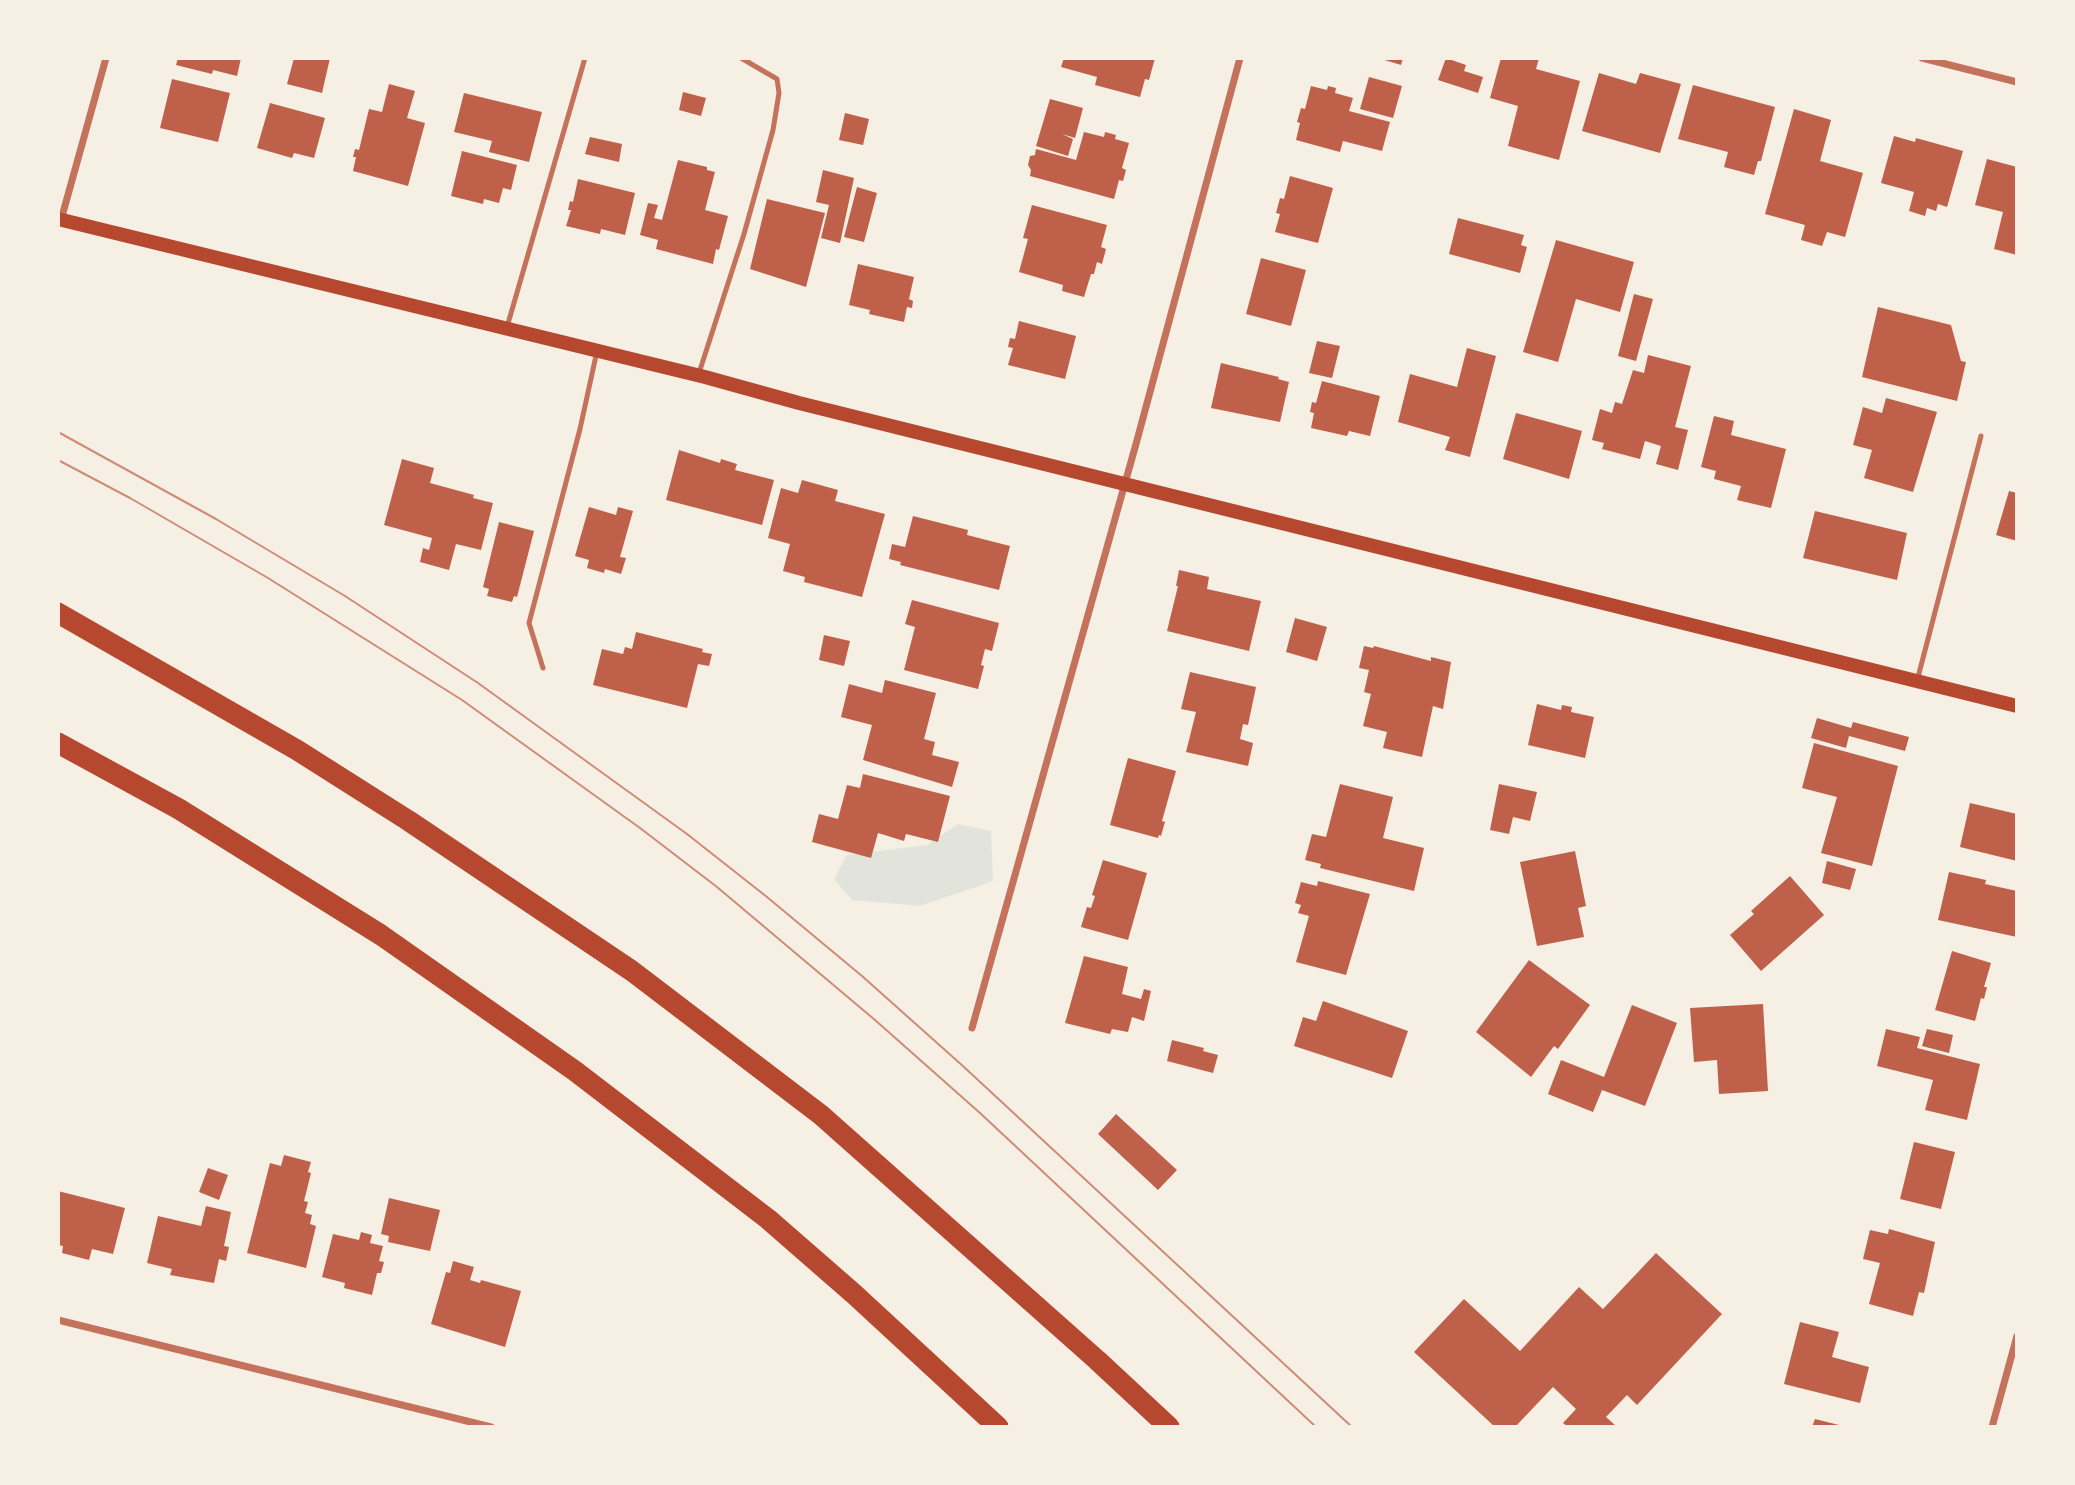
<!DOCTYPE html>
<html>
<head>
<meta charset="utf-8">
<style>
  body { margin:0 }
  #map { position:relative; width:2075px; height:1485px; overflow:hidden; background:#f6efe4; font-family:Ubuntu,sans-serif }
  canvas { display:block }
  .frame { position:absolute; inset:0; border:60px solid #f6efe4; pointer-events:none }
</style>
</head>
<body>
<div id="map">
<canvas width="2075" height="1485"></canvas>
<div class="frame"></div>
</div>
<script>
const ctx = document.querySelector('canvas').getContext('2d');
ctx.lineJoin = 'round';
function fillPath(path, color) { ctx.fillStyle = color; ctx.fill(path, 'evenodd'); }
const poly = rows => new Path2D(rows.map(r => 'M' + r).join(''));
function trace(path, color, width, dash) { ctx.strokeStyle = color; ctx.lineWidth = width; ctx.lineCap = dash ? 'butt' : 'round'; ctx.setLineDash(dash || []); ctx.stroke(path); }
fillPath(poly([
  [958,824,991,831,993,881,920,906,852,900,834,879,847,855,927,845]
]), '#e2e4dc');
fillPath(poly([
  [178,58,241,58,237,76,213,70,212,74,176,65],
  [294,58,330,58,322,93,287,84],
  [1064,58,1155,58,1149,80,1145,79,1140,97,1095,85,1097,77,1061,67],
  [1378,58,1403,58,1401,65],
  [1446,58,1466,65,1464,71,1483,77,1478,93,1438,80],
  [1501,58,1539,58,1536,69,1580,81,1559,160,1508,146,1518,106,1490,98],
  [1599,73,1636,84,1640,73,1681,84,1660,153,1582,131],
  [1369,77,1402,86,1393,118,1360,109],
  [172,79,230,93,218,142,160,128],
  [389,84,415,91,407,118,425,123,408,186,353,171,356,157,353,157,355,149,359,150,369,109,382,112],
  [1693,85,1775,107,1761,161,1758,161,1754,175,1724,167,1728,152,1678,139],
  [1311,86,1327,90,1328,86,1336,88,1335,93,1353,98,1349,111,1390,122,1382,151,1343,141,1340,152,1296,140,1300,123,1297,122,1301,108,1305,109],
  [683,92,706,98,701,116,679,110],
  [464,93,542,112,529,162,489,152,492,141,454,132],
  [1050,99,1083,108,1075,138,1062,134,1073,139,1068,156,1036,146],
  [270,103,325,118,314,158,294,153,292,158,257,148],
  [1794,109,1831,120,1820,161,1863,173,1845,237,1827,232,1822,246,1801,240,1805,225,1765,214],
  [845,113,869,119,863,145,839,140],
  [1084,132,1104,137,1105,132,1116,135,1115,139,1129,143,1122,168,1126,170,1123,181,1119,180,1114,199,1030,176,1031,170,1028,165,1030,156,1035,155,1036,149,1076,160],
  [1894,136,1915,142,1916,138,1963,151,1947,207,1938,204,1936,211,1927,208,1925,216,1909,211,1914,192,1881,183],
  [590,137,622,144,619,162,585,154],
  [462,151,517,165,511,190,503,188,499,203,484,199,483,204,451,196],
  [1987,159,2017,167,2017,255,1994,249,2003,212,1975,205],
  [678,160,707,167,707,170,715,172,705,210,728,216,719,250,716,249,713,264,656,249,658,240,640,235,648,203,658,205,654,218,662,220],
  [823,170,854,178,840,243,821,238,829,205,816,202],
  [1290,176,1333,188,1318,243,1275,232,1280,214,1276,213,1280,198,1284,199],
  [578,179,635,193,625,235,601,229,600,234,566,226,571,210,568,210,570,201,573,202],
  [857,187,877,193,864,242,844,237],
  [767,199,825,213,806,287,750,269],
  [1032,205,1107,225,1101,247,1106,249,1102,264,1097,262,1094,274,1091,274,1084,297,1062,291,1063,285,1019,272,1028,239,1023,238],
  [1458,218,1524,235,1521,245,1527,247,1520,273,1449,254],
  [1556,240,1634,262,1620,312,1576,299,1558,362,1523,352],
  [1261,258,1306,270,1291,326,1246,314],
  [858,264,914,277,909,299,913,301,912,308,907,307,904,322,869,314,870,310,849,305],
  [1634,294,1653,299,1636,361,1618,356],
  [1878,307,1951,325,1961,361,1966,362,1957,401,1862,377],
  [1019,321,1076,336,1065,379,1008,365,1013,348,1008,347,1010,338,1015,339],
  [1317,341,1340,346,1332,378,1309,373],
  [1467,348,1496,356,1470,457,1445,450,1450,437,1398,422,1410,374,1457,387],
  [1648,355,1691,366,1675,427,1688,430,1678,470,1656,464,1661,446,1645,441,1640,459,1602,449,1604,443,1592,440,1600,409,1612,413,1615,402,1622,404,1633,370,1644,373],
  [1221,363,1279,377,1278,379,1289,382,1280,422,1211,408],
  [1322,381,1380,396,1370,436,1349,431,1347,436,1311,428,1314,413,1310,412,1312,402,1316,403],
  [1886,398,1937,412,1913,492,1864,478,1872,450,1853,445,1863,407,1882,413],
  [1516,413,1582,431,1569,479,1503,459],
  [1714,416,1734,421,1731,435,1786,449,1771,508,1737,500,1741,486,1714,479,1716,471,1701,467],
  [679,450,720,463,721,459,737,464,735,470,774,480,762,525,666,500],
  [402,459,434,468,430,483,474,495,473,498,493,503,481,550,456,544,449,570,420,562,423,548,429,550,432,538,384,525],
  [802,480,838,490,835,501,885,514,862,597,804,582,805,577,783,571,790,544,768,538,781,488,798,493],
  [2009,491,2017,493,2017,541,1996,535],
  [589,507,616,515,618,507,633,511,620,557,626,558,621,574,605,569,604,573,587,568,589,560,575,556],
  [1815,511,1907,533,1897,580,1803,558],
  [913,516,968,530,967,535,1010,546,999,590,900,565,901,562,889,559,892,544,905,547],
  [499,522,534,531,517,597,514,596,512,602,487,596,489,589,483,587],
  [1179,570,1209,577,1207,589,1261,601,1249,651,1167,631,1178,586,1176,586],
  [912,600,999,623,992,651,985,649,981,665,984,666,978,689,904,670,915,627,905,624],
  [1295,618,1327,627,1317,661,1286,652],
  [636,632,703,649,702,652,712,654,709,666,698,664,687,708,593,685,602,649,623,654,625,647,632,649],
  [824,635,850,641,844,666,819,660],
  [1364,646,1373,648,1374,646,1431,661,1431,657,1451,662,1443,709,1433,706,1422,757,1383,748,1387,732,1363,726,1371,694,1364,692,1369,670,1359,668],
  [1190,672,1256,687,1248,725,1243,724,1240,739,1253,743,1248,766,1186,752,1196,712,1181,709],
  [885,680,936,693,924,739,935,742,932,755,959,762,952,787,863,760,872,725,841,717,849,684,882,693],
  [1537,704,1561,710,1562,705,1572,707,1571,712,1594,717,1585,758,1528,745],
  [1817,718,1851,728,1853,722,1909,737,1905,751,1849,736,1846,748,1811,738],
  [1814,743,1898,766,1872,866,1821,853,1837,797,1802,788],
  [1128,758,1176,771,1162,821,1165,822,1161,836,1159,835,1158,838,1110,825],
  [863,774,950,796,938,842,906,834,904,841,878,833,871,858,812,842,819,814,838,819,847,785,860,788],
  [1340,784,1393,797,1383,838,1424,848,1414,891,1320,868,1321,864,1305,860,1312,834,1326,837],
  [1499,784,1537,792,1530,821,1513,817,1509,834,1490,830],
  [1970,803,2017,814,2017,861,1960,847],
  [1575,851,1586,906,1578,908,1584,937,1537,946,1520,862],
  [1103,860,1147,873,1128,940,1081,927,1087,907,1091,908,1095,896,1092,895],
  [1827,861,1856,869,1850,890,1822,883],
  [1949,872,1986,880,1985,884,2017,891,2017,937,1938,920],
  [1790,876,1824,915,1761,971,1730,935,1754,914,1751,911],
  [1318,881,1370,894,1346,975,1296,962,1309,916,1298,913,1301,905,1295,903,1301,882,1317,886],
  [1952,951,1991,963,1984,987,1987,987,1984,999,1981,998,1975,1021,1935,1010],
  [1084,956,1128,967,1122,994,1141,999,1144,989,1151,991,1144,1021,1132,1017,1128,1032,1112,1029,1110,1034,1065,1023],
  [1529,960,1590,1005,1558,1049,1554,1046,1531,1077,1476,1032],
  [1323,1001,1408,1031,1392,1078,1294,1046,1303,1017,1316,1021],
  [1763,1004,1768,1091,1719,1094,1717,1060,1694,1062,1690,1008],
  [1632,1005,1677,1023,1645,1106,1602,1090,1593,1112,1548,1094,1561,1060,1604,1077],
  [1886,1029,1920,1037,1917,1048,1980,1064,1967,1120,1925,1110,1933,1080,1877,1066],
  [1927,1029,1953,1035,1949,1053,1922,1046],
  [1172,1040,1204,1048,1203,1051,1218,1055,1213,1073,1167,1061],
  [1116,1114,1177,1170,1158,1190,1098,1134],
  [1914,1142,1955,1152,1941,1209,1900,1199],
  [284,1155,311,1162,308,1172,311,1173,304,1201,308,1202,305,1213,312,1215,310,1224,316,1226,306,1268,247,1253,270,1163,281,1166],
  [208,1168,228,1175,219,1200,199,1192],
  [58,1191,125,1208,113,1254,92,1249,89,1260,62,1253,63,1246,58,1245],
  [389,1198,440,1210,430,1251,388,1242,389,1236,381,1234],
  [206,1206,231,1212,224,1246,229,1247,226,1261,219,1259,214,1283,170,1275,172,1269,147,1263,158,1216,201,1226],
  [1889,1229,1935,1242,1924,1293,1919,1292,1913,1316,1869,1304,1880,1263,1863,1259,1870,1230,1888,1234],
  [361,1232,372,1235,370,1243,383,1246,379,1261,384,1262,381,1273,377,1273,372,1295,344,1288,345,1283,322,1277,333,1234,359,1240],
  [1656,1253,1722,1314,1637,1405,1627,1395,1606,1417,1615,1425,1614,1427,1568,1427,1563,1423,1576,1409,1553,1387,1515,1427,1495,1427,1414,1352,1464,1299,1520,1351,1579,1287,1603,1309],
  [453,1261,474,1267,470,1280,480,1283,481,1280,521,1291,505,1347,431,1324,446,1272,450,1273],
  [1800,1322,1839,1332,1832,1357,1869,1367,1860,1403,1784,1384],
  [1815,1419,1843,1426,1843,1427,1812,1427]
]), '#bf614a');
trace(poly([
  [507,327,585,58],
  [699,373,744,234,773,130,779,93,777,79,741,58],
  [543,668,529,623,580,429,597,351],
  [1917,681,1981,436]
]), '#c5725c', 5);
trace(poly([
  [1922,58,2017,82],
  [61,220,106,58],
  [972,1028,1136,444,1240,58],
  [58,1320,491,1427],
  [1992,1427,2017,1336]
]), '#c5725c', 7);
trace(poly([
  [58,219,705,377,799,403,2017,706]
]), '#b5482f', 14);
trace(poly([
  [58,613,297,750,409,821,632,971,821,1115,1097,1360,1169,1427],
  [58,743,179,809,381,935,575,1071,768,1219,854,1294,998,1427]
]), '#b5482f', 21);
trace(poly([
  [58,432,216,519,345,596,478,683,687,834,767,897,862,976,964,1067,1352,1427],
  [58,460,130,498,268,578,462,700,640,828,717,887,875,1020,980,1113,1316,1427]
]), '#cf8b77', 2);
</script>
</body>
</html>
